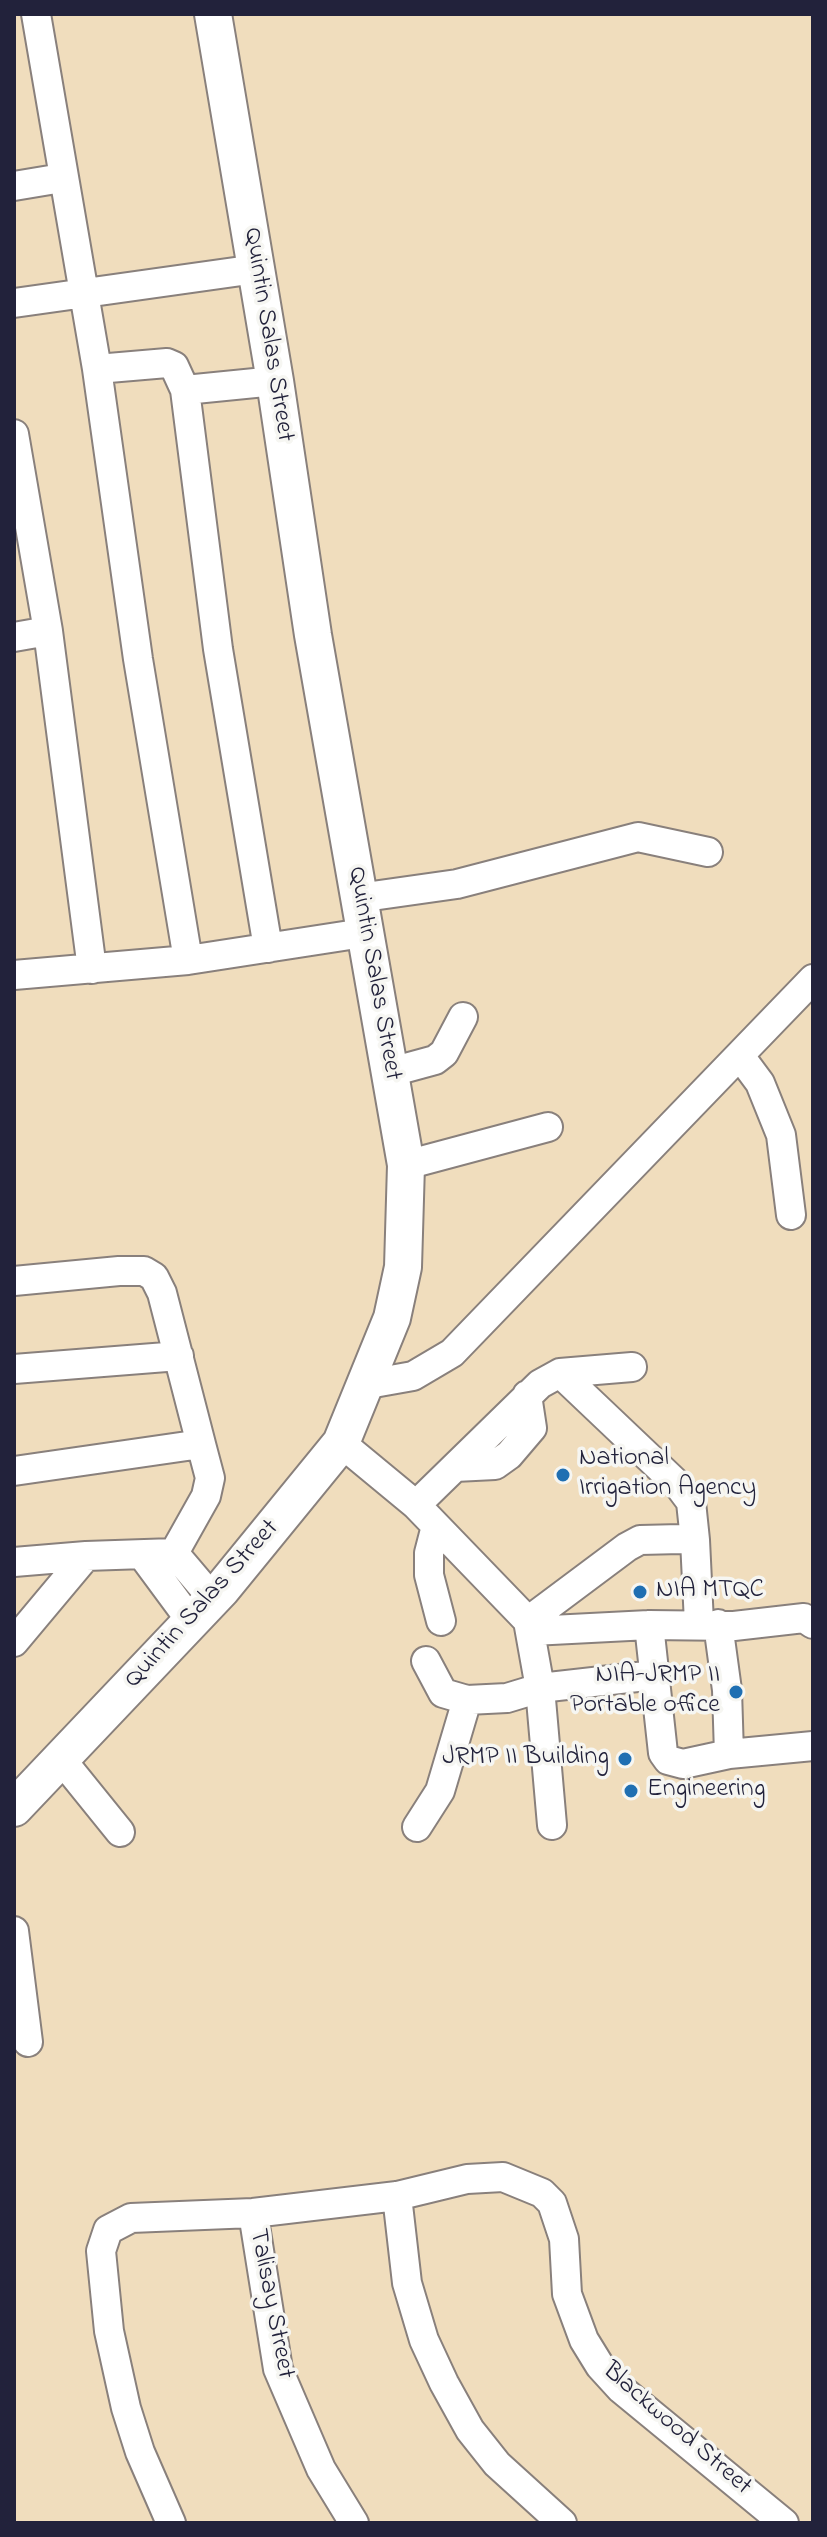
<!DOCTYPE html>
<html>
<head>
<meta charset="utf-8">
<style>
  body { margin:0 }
  #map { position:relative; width:827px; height:2537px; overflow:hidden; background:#f0ddbd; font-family:"Indie Flower",sans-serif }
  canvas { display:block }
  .frame { position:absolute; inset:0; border:16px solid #22223b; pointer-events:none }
</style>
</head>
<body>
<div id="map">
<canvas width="827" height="2537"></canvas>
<div class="frame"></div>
</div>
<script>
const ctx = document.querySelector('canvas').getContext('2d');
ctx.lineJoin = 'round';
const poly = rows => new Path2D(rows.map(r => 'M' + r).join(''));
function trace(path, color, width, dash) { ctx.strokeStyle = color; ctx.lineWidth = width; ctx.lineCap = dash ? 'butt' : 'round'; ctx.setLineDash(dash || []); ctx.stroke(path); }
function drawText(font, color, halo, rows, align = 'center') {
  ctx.font = font + ' "Indie Flower",sans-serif'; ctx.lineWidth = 7; ctx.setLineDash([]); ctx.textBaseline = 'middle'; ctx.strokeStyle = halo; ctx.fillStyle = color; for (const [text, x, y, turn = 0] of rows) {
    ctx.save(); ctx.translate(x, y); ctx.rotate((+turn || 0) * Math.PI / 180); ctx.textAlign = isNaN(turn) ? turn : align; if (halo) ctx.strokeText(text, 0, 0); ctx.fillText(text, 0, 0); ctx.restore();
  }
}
const minor = poly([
  [36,14,97,369,138,659,188,960],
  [14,186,62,178],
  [14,303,256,269],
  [97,369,167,363,174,366,185,390,218,649,268,948],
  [185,390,275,381],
  [14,434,48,631,92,969],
  [14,637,48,631],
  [358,898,457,884,638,837,708,852],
  [14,975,188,960,363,933],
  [740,1056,760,1083,781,1135,791,1215],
  [391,1072,435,1060,444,1053,463,1017],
  [406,1165,548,1127],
  [14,1281,119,1271,144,1271,154,1277,162,1293,201,1444],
  [14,1369,179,1356],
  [560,1373,679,1486,691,1502,695,1540],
  [368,1384,413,1376,452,1353,813,979],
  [341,1443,416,1505,528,1621,540,1688,552,1825],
  [455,1467,495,1465,509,1455,532,1428,527,1395],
  [14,1471,201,1444,210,1478,206,1496,174,1553,86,1556,14,1642],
  [416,1505,540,1384,560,1373,632,1367],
  [436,1526,429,1553,429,1575,441,1621],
  [174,1553,213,1599],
  [143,1556,191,1621],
  [14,1562,86,1556],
  [528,1621,627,1547,640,1540,681,1539,695,1540,699,1623],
  [718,1624,727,1690,729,1754,813,1746],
  [649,1625,663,1753,668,1760,683,1764,729,1754],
  [532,1631,649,1625,734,1626,804,1618,813,1624],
  [426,1661,443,1693,467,1700],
  [61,1759,120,1832],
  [417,1827,440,1791,467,1700,507,1698,540,1688,655,1675],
  [14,1931,28,2042],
  [397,2196,407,2283,424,2340,444,2383,470,2430,497,2464,562,2523],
  [253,2213,278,2369,321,2469,354,2523],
  [171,2523,140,2452,126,2408,109,2331,101,2251,108,2230,131,2218,253,2213,397,2196,467,2179,503,2177,542,2193,552,2203,564,2239,567,2294,584,2340,600,2366,621,2389,784,2523]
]);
const major = poly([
  [14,1808,221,1590,341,1443,392,1318,403,1267,406,1165,313,635,275,381,213,14]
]);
trace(minor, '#89807c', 32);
trace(major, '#89807c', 40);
trace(minor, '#fff', 28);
trace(major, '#fff', 36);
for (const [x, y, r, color] of [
  [563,1475,8,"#1f6fb2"],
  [640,1592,8,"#1f6fb2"],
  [736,1692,8,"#1f6fb2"],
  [625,1759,8,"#1f6fb2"],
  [631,1791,8,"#1f6fb2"]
]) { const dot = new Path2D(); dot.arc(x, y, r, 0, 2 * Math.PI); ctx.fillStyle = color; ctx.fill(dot); trace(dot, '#f6f6f2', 3); }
drawText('26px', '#22223b', '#f6f6f2', [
  ["Quintin Salas Street",267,335,81],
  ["Quintin Salas Street",373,974,80],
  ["Quintin Salas Street",203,1605,-48],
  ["Talisay Street",270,2304,79],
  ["Blackwood Street",676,2430,41]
]);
drawText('26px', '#22223b', '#f6f6f2', [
  ["National",579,1460],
  ["Irrigation Agency",579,1490],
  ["NIA MTQC",656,1592],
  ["NIA-JRMP II",720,1677,"right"],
  ["Portable office",720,1707,"right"],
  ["JRMP II Building",609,1759,"right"],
  ["Engineering",647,1791]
], 'left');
</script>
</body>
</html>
